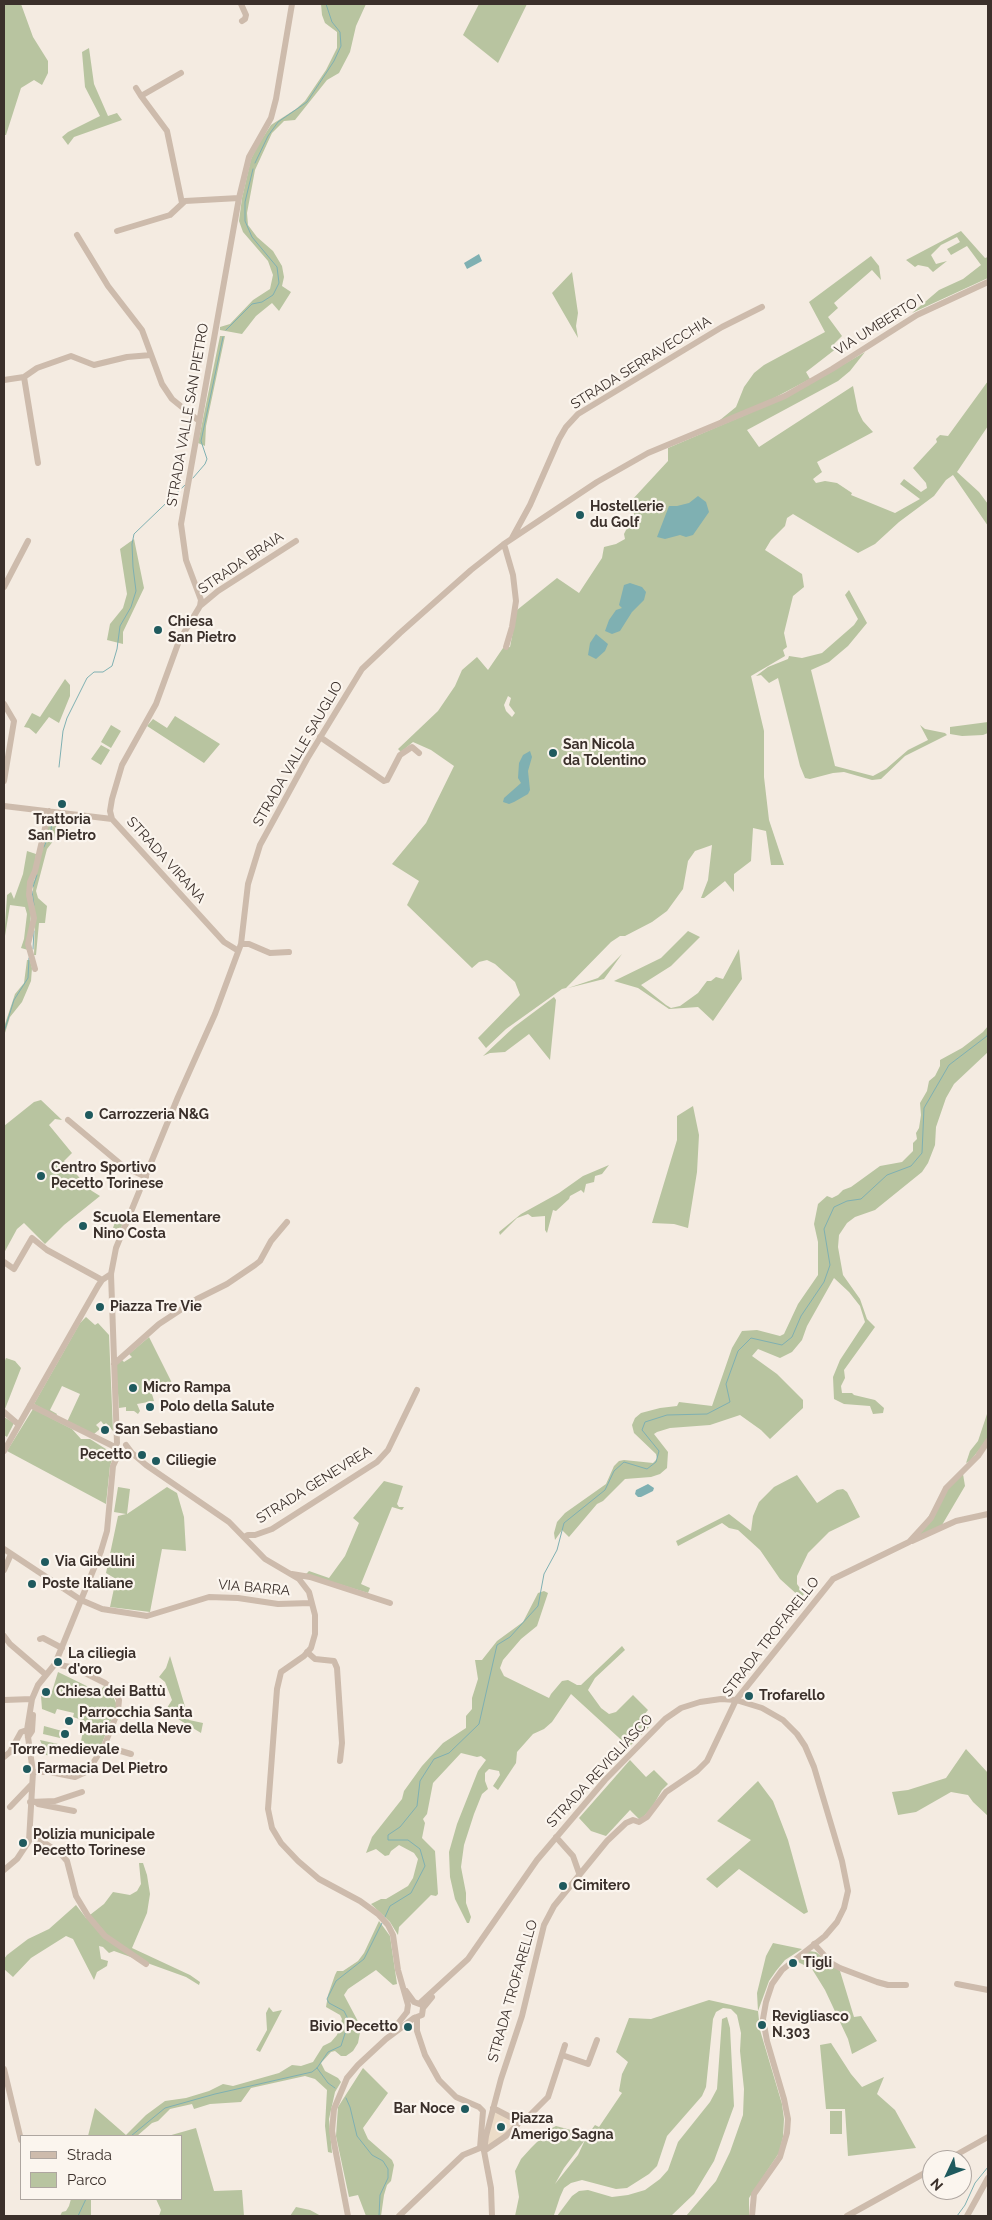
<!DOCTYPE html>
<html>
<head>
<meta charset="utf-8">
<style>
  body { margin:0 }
  #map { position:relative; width:992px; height:2220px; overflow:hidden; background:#f4ebe1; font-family:Raleway,sans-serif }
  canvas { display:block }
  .frame { position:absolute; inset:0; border:5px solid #3b302b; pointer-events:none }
  .legend { position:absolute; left:20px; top:2135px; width:162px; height:65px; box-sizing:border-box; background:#fbf5ee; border:1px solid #aea6a0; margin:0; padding:6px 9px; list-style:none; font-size:15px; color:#3b302b }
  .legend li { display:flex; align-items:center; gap:10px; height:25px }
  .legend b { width:25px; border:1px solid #aea6a0 }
  .north { position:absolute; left:922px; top:2150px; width:50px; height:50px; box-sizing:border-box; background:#fbf5ee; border:1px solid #aea6a0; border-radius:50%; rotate:227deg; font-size:14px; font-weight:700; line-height:20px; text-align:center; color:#3b302b }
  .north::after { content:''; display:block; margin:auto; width:18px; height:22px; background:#1f5a5e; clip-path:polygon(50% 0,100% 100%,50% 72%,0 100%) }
</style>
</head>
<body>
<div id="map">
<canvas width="992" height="2220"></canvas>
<div class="frame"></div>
<ul class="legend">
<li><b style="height:6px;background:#cdbbac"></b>Strada</li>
<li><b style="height:14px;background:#b8c4a0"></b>Parco</li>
</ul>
<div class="north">N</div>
</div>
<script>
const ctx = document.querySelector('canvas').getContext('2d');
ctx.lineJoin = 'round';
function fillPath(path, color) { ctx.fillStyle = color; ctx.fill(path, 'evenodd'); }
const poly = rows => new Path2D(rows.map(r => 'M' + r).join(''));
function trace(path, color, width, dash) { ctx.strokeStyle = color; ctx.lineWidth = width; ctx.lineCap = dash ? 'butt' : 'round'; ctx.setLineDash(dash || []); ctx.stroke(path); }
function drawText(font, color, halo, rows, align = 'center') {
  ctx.font = font + ' Raleway,sans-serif'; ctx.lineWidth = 4.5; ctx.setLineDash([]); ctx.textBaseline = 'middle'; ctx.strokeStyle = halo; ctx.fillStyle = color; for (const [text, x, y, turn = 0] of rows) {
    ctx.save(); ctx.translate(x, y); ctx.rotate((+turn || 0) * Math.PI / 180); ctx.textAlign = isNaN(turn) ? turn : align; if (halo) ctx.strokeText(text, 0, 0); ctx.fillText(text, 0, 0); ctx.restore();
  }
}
fillPath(poly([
  [4,4,21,4,33,37,48,61,48,73,42,85,34,80,21,88,6,135,4,135],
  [321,4,366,4,356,26,350,52,339,73,327,80,295,120,284,121,272,133,255,170,247,213,248,225,257,237,273,251,282,266,284,277,282,286,291,292,279,311,272,303,256,316,242,334,220,330,220,327,230,324,253,300,270,289,273,275,268,261,243,232,239,221,242,198,251,159,258,145,271,125,296,109,305,101,326,70,337,48,337,32,325,23,322,15],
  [479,4,527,4,498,63,463,35],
  [89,48,94,84,108,116,117,113,122,120,74,137,68,145,62,137,68,132,100,116,85,87,82,52],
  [961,231,985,258,988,257,988,278,912,313,939,290,963,279,981,265,967,246,951,255,947,249,960,242,957,237,941,245,931,255,936,264,947,261,933,272,928,267,918,265,915,267,906,260],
  [871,256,879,266,881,280,872,270,834,303,838,308,828,317,842,336,834,344,837,348,806,372,810,379,774,398,715,424,736,407,744,387,754,373,764,365,825,332,809,302],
  [572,272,578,313,576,326,578,338,552,293],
  [220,336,225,336,206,426,205,446,198,443],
  [865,352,850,371,838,381,747,430,759,447,853,386,858,411,863,421,873,432,817,462,822,472,813,479,816,483,825,481,837,483,852,493,851,495,895,513,920,499,900,484,904,479,921,492,927,488,926,483,913,468,937,442,936,439,940,435,948,436,988,381,988,426,957,472,979,492,988,504,988,526,953,475,946,480,934,496,899,522,875,544,858,553,793,514,787,518,785,526,771,540,765,550,802,574,804,587,793,596,784,633,787,647,783,650,785,656,751,676,764,731,764,777,769,820,784,865,771,865,766,831,753,828,751,861,734,874,734,892,725,881,704,898,701,898,708,880,712,845,695,851,688,861,683,889,667,911,652,922,625,936,620,936,611,942,566,988,562,989,506,1029,486,1048,478,1038,520,995,515,982,495,964,487,960,479,962,472,968,407,905,419,881,392,864,426,823,454,766,431,750,413,742,401,752,398,749,438,711,455,686,462,670,477,657,488,670,503,648,510,647,517,610,557,578,579,593,602,558,604,547,616,544,625,539,624,534,634,514,631,501,668,461,668,448,785,398],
  [508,696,511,698,509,705,515,713,512,717,506,711,504,705],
  [134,539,144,588,123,632,123,644,107,640,110,624,123,608,127,594,120,549],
  [849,590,867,623,848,646,829,662,811,670,835,766,873,776,886,769,908,750,928,740,920,725,925,729,945,733,947,735,905,756,881,779,872,780,844,772,833,773,810,779,805,778,800,766,778,678,769,683,761,675,756,676,768,667,788,659,789,656,802,658,822,653,854,625,858,619,845,595],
  [65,679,70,685,70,696,59,723,49,717,36,734,29,728,24,727,32,713,40,717],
  [175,716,220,744,204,763,147,726,153,719,167,728],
  [988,722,988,733,983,735,962,736,950,734,950,727],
  [111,725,121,731,111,748,101,742],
  [101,745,110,750,101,765,91,759],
  [51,814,57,815,57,822,54,840,47,849,36,891,38,898,47,906,45,923,39,923,36,955,34,955,35,924,30,897],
  [27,851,36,854,28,950,21,948,24,939,27,914,25,907,10,905,4,942,7,895,11,892,14,899,23,874],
  [688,931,700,937,671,966,641,985,666,1005,671,1008,680,1006,698,993,707,981,711,981,716,977,723,979,739,949,742,979,713,1021,698,1007,669,1009,638,988,614,981,661,958],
  [622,954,604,979,568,988,598,978],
  [27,960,30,960,32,968,31,981,22,1002,10,1017,4,1036,4,1027,15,994,24,983],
  [554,997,556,1000,550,1060,529,1034,505,1052,490,1053,483,1056,514,1027],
  [988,1022,988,1052,954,1084,946,1098,936,1127,935,1145,928,1163,922,1172,875,1210,855,1217,847,1223,839,1235,838,1247,843,1275,860,1299,867,1319,875,1327,844,1370,845,1378,841,1386,842,1393,852,1393,854,1395,875,1400,884,1408,883,1413,873,1414,870,1406,844,1404,834,1399,833,1377,840,1360,865,1322,860,1306,849,1292,834,1278,807,1326,802,1340,792,1352,780,1358,758,1349,752,1356,777,1374,803,1400,803,1408,770,1439,761,1430,740,1415,710,1425,670,1428,657,1432,654,1434,668,1452,667,1468,660,1474,651,1477,625,1479,603,1501,597,1504,569,1537,562,1530,555,1540,554,1533,557,1522,565,1513,606,1484,614,1466,619,1461,624,1460,653,1463,657,1459,656,1454,634,1433,632,1425,635,1418,641,1413,660,1408,677,1406,679,1402,712,1406,732,1348,742,1331,757,1330,780,1336,784,1334,798,1304,818,1275,818,1242,814,1224,818,1204,827,1196,832,1198,838,1195,843,1190,851,1187,880,1166,902,1162,913,1151,913,1143,917,1139,916,1133,919,1128,921,1115,920,1103,927,1091,929,1081,935,1076,940,1066,940,1060,962,1048,983,1032,988,1026],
  [41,1100,62,1120,55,1119,49,1125,72,1153,64,1161,92,1191,100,1196,64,1225,45,1244,24,1223,17,1229,4,1253,4,1126,34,1102],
  [693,1106,699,1135,697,1172,688,1228,674,1224,652,1223,677,1140,677,1116],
  [609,1165,602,1174,595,1176,594,1182,586,1184,584,1193,581,1190,570,1196,569,1199,556,1211,553,1210,547,1233,545,1230,545,1216,532,1217,528,1214,517,1218,500,1235,499,1232,521,1214,559,1193,583,1176],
  [118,1214,125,1217,117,1239,110,1236],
  [86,1317,95,1325,98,1323,109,1335,113,1431,106,1423,104,1425,101,1421,96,1425,100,1429,94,1434,67,1422,80,1394,62,1386,50,1410,57,1414,56,1416,34,1404,80,1323],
  [149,1337,172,1383,152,1394,154,1401,137,1404,140,1411,138,1414,134,1411,126,1411,126,1407,119,1408,116,1365,122,1360,124,1362,132,1357,129,1354],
  [6,1358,15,1361,21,1368,5,1409,4,1363],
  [33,1409,72,1429,81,1439,90,1439,109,1451,113,1457,110,1466,106,1504,7,1451],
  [988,1411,988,1447,984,1444,970,1461,966,1463,970,1451,978,1441],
  [4,1417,14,1423,7,1437,4,1435],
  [963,1474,965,1486,942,1525,914,1538,947,1489],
  [797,1475,817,1503,837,1490,843,1489,847,1492,860,1517,829,1532,808,1553,797,1576,797,1584,804,1594,801,1598,780,1579,760,1550,738,1530,729,1528,722,1523,678,1546,676,1541,729,1514,751,1531,753,1516,759,1502,774,1487],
  [384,1481,403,1486,397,1504,399,1507,404,1507,402,1510,392,1507,361,1584,370,1588,368,1593,306,1574,309,1571,329,1578,345,1556,359,1523,353,1518],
  [118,1487,130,1489,127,1514,167,1487,177,1493,184,1517,186,1551,162,1549,150,1612,110,1607,116,1579,106,1573,118,1516,126,1514,114,1512],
  [544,1591,548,1593,537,1626,521,1639,503,1660,500,1668,504,1676,549,1698,551,1694,562,1681,568,1680,577,1685,581,1685,622,1646,625,1650,595,1678,588,1690,601,1708,609,1714,616,1712,633,1695,648,1710,643,1716,651,1725,629,1747,571,1694,552,1722,544,1729,533,1734,517,1752,516,1763,498,1790,493,1786,500,1775,499,1771,489,1769,485,1773,485,1781,488,1789,482,1794,474,1814,464,1845,461,1867,466,1893,466,1903,471,1917,469,1923,467,1923,455,1899,450,1877,449,1852,457,1824,478,1771,486,1760,481,1756,477,1757,461,1753,433,1783,427,1814,423,1819,425,1823,422,1838,435,1851,438,1894,436,1896,431,1895,399,1927,398,1935,390,1922,371,1904,381,1899,386,1899,408,1886,413,1878,418,1859,414,1853,399,1845,391,1851,389,1855,385,1856,376,1849,366,1853,372,1837,402,1799,404,1791,422,1766,443,1743,466,1728,466,1716,472,1709,472,1698,478,1679,475,1660,482,1660,497,1641,523,1622,538,1593],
  [170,1656,189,1720,203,1723,201,1733,165,1711,172,1700,165,1682,159,1677,166,1668],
  [58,1672,99,1692,104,1686,110,1690,117,1705,99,1751,81,1741,85,1721,73,1717,74,1713,57,1709,55,1714,42,1709,41,1696,50,1698],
  [44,1726,62,1731,60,1738,43,1734],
  [40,1740,58,1744,54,1756,46,1755],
  [966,1749,988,1773,988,1816,973,1802,968,1795,951,1792,916,1812,898,1815,892,1792,908,1790,946,1778],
  [630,1760,646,1777,654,1770,668,1784,662,1790,651,1809,640,1820,630,1810,606,1836,591,1831,579,1818],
  [758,1781,773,1801,788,1840,808,1912,804,1914,739,1869,717,1888,706,1879,751,1840,717,1821],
  [139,1863,143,1863,147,1875,150,1894,147,1913,132,1948,190,1975,200,1982,199,1985,186,1977,114,1951,109,1953,103,1947,99,1946,101,1959,108,1961,107,1966,97,1972,94,1980,73,1939,66,1936,31,1958,13,1977,4,1969,4,1959,7,1955,28,1939,49,1929,76,1905,86,1918,104,1904,113,1892,130,1895,137,1891,141,1884],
  [379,1921,390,1936,397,1984,393,1985,376,1970,348,1989,344,1995,361,2027,358,2043,353,2051,346,2056,341,2056,335,2051,331,2052,321,2063,325,2071,338,2078,341,2082,335,2092,329,2119,332,2153,328,2152,325,2126,327,2090,315,2079,305,2076,251,2088,241,2102,210,2104,194,2109,192,2104,170,2109,158,2121,152,2123,137,2136,88,2136,95,2108,126,2135,146,2115,165,2101,186,2098,209,2091,223,2084,233,2086,279,2073,292,2065,301,2066,313,2062,323,2046,331,2042,337,2035,342,2019,340,2015,326,2007,328,1995,335,1975,337,1971,343,1971,358,1961,364,1953],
  [773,1943,802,1949,785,1960,776,1971,769,1981,758,2011,760,2030,782,2104,784,2119,783,2137,779,2153,749,2198,749,2216,686,2216,716,2181,730,2152,743,2115,744,2089,740,2051,741,2033,737,2015,731,2009,723,2008,716,2012,713,2019,706,2087,702,2096,667,2136,657,2166,649,2174,627,2188,616,2189,582,2180,571,2183,564,2188,560,2197,554,2215,515,2216,519,2197,515,2171,521,2159,531,2148,550,2129,556,2126,571,2130,585,2138,595,2125,599,2127,622,2093,619,2091,622,2074,628,2062,616,2052,629,2018,651,2019,709,2000,758,2011,757,1993,766,1956],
  [585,2140,578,2155,555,2184,564,2168],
  [809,1951,816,1952,840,1971,854,2017,861,2016,877,2041,852,2054,848,2039,825,1990,812,1969,796,1961],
  [269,2007,273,2012,282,2010,260,2052,256,2050,267,2030,266,2013],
  [727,2017,730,2028,734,2106,714,2161,694,2194,671,2216,557,2216,572,2196,579,2191,588,2190,612,2197,628,2195,645,2190,660,2179,668,2170,678,2142,710,2102,717,2089,722,2019],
  [831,2043,851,2074,862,2087,884,2077,877,2094,895,2110,916,2148,848,2156,845,2109,826,2109,820,2045],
  [363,2068,388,2093,363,2128,368,2139,392,2160,394,2165,391,2181,387,2185,384,2195,381,2216,366,2216,358,2195,349,2197,336,2136,338,2107],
  [830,2111,842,2111,842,2134,830,2134],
  [196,2128,214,2191,242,2190,244,2216,159,2216,161,2210,156,2199,181,2199,181,2136,168,2136],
  [71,2199,91,2199,91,2216,60,2216,62,2212,66,2211,69,2206],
  [296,2207,310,2210,321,2216,290,2216]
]), '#b8c4a0');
fillPath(poly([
  [492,2110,520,2122,484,2151]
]), '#ecdcc8');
fillPath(poly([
  [479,254,482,261,467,269,464,263],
  [698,496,706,502,709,512,693,535,686,537,680,535,665,539,657,537,669,506,677,506,689,503],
  [630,583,642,587,646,592,644,600,632,612,620,631,612,634,605,631,609,620,616,610,622,608,619,605,624,585],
  [596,634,608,644,605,651,596,659,588,655,590,643],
  [530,751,532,757,528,771,530,790,528,794,514,802,509,804,503,802,504,798,521,783,518,778,519,763,523,755],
  [648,1484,654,1488,653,1491,641,1497,638,1497,635,1494,636,1490]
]), '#7fb0b2');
trace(poly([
  [255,163,268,136,278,122,307,102,334,61,341,46,340,32,332,22,326,4],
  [226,330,252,304,262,302,273,295,279,283,277,267,252,237,245,221,245,202,253,169],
  [193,478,205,464,207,459,201,441,223,337],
  [59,767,63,731,67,718,87,678,94,672,103,672,112,666,117,649,120,626,131,607,136,591,133,567,132,544,134,534,185,485],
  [44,847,51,830,52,818],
  [33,887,37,875],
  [32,891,34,905],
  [33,949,34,931],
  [4,1032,14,1000,28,978,29,958],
  [385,1917,390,1906,411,1893,425,1866,420,1849,408,1840,388,1840,388,1835,400,1827,417,1806,420,1781,434,1759,449,1753,479,1724,497,1645,510,1637,538,1606,544,1574,557,1550,564,1523,605,1490,614,1471,624,1462,647,1469,656,1462,659,1451,642,1430,645,1422,667,1415,707,1414,730,1402,726,1384,738,1351,751,1338,782,1345,792,1337,801,1316,824,1282,830,1265,824,1229,834,1207,847,1201,861,1199,887,1175,911,1166,922,1153,924,1108,949,1065,987,1036,988,1032],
  [317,2068,328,2083,335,2088],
  [346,2098,350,2107,357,2136,372,2155,383,2161,388,2169,388,2178,380,2195,379,2216],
  [131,2136,165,2108,215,2094,312,2072,317,2068,328,2052,341,2046,349,2021,344,2011,329,2003,327,1999,336,1981,364,1959,382,1923],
  [78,2216,86,2199],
  [957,2216,965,2205,975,2183,988,2167]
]), '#7fb0b2', 1);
trace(poly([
  [241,4,246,15,245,19,242,21],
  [181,73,141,96,167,131,182,203],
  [136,88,141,96],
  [117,231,170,215,185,201,239,198],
  [77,235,108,286,142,330,162,384,172,399,199,421],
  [4,380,24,377],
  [38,463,24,377,37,368,71,356,94,365,127,357,151,355],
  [512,538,530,505,559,439,566,427,578,414,722,327,762,307],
  [504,544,513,575,516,601,512,627,506,647],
  [4,587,28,541],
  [200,606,218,591,296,541],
  [4,704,14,721,4,781],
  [320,737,384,781,387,780,400,755,412,747,419,753],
  [4,806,112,819,224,942,237,950],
  [112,819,110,811,112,799,122,765,156,704,179,641,200,606,201,600,186,560,181,524,239,198,249,157,271,118,276,99,292,4],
  [241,944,249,944,270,953,289,952],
  [35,969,28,944,34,918,29,895,30,882,35,871,49,811],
  [68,1120,123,1166,146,1177],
  [4,1262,14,1269,32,1238,47,1250,102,1280],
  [114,1364,159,1324,197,1299,227,1284,255,1265,260,1261,271,1241,287,1222],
  [30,1405,117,1448],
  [4,1412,18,1424],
  [117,1443,111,1274,116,1248,178,1097,215,1014,235,960,241,944,248,884,260,845,307,759,362,669,400,633,471,570,504,544,597,482,648,453,785,396,832,369,917,315,988,282],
  [126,1445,132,1453,146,1465,229,1522,265,1559,299,1579,309,1592,315,1615,315,1634,311,1648,304,1656,281,1672,277,1689,268,1809,272,1828,281,1843,298,1861,319,1879,360,1901,378,1914,388,1925,393,1935,398,1970,408,2005,407,2012],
  [4,1451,98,1286,102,1280,111,1274],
  [244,1537,248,1535,255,1535,272,1529,377,1462,388,1450,417,1390],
  [912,1541,956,1521,988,1514],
  [4,1549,81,1600,102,1609,147,1616,209,1597,238,1598,278,1604,311,1603],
  [4,1570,11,1554],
  [292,1574,310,1577,390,1603],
  [4,1636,10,1644,45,1674],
  [40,1639,43,1638,62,1648],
  [307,1652,315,1659,334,1661,337,1668,342,1743,340,1761],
  [4,1700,32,1699],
  [28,1737,32,1731,33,1715],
  [104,1746,131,1754],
  [4,1757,10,1752,21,1732,27,1730],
  [33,1772,50,1772,75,1777,88,1771,105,1744,118,1711,119,1700,114,1690,105,1683,75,1668,55,1664],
  [30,1802,55,1801,82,1792],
  [38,1804,74,1811],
  [10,1807,31,1785],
  [30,1833,61,1854,67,1861,76,1896,88,1916,105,1936,146,1964],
  [556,1837,573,1856,579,1873],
  [4,1870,17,1859,29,1841,33,1772,27,1730,32,1699,38,1685,55,1664,101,1551,107,1531,113,1466,120,1451],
  [814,1944,831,1963,840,1968,877,1982,888,1985,906,1985],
  [957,1984,988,1990],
  [406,1991,414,2002,422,2005],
  [420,2003,468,1959,537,1860,605,1780,665,1719,681,1708,700,1702,721,1699,736,1700,762,1708,783,1720,797,1734,805,1746,814,1767,842,1861,848,1891,844,1908,837,1922,825,1936,782,1970,772,1984,766,2002,763,2019,767,2041,784,2099,788,2119,787,2133,780,2157,754,2194,752,2216],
  [414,2018,422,2015,423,2008,432,1997],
  [417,2018,417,2031,425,2055,439,2080,456,2097,479,2107,483,2111,480,2148],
  [392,2031,407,2012],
  [562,2055,588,2064,597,2040],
  [4,2069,21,2140],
  [520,2122,523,2122,548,2097,565,2045],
  [484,2151,506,2136,520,2122,493,2108],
  [947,2160,988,2137],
  [348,2216,335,2148,332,2131,334,2109,347,2078,358,2065,386,2039,414,2018],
  [399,2216,463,2155,480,2148],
  [492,2216,491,2188,484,2151,486,2136,501,2079,522,2016,544,1925,554,1906,607,1841,626,1823,633,1820,639,1822,647,1817,666,1792,697,1771,707,1761,736,1700,833,1579,909,1542,931,1518,946,1488,978,1456,988,1441],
  [847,2216,932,2169],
  [967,2216,988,2178]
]), '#cdbbac', 6);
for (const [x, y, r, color] of [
  [580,515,5,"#1f5a5e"],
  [158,630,5,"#1f5a5e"],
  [553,753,5,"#1f5a5e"],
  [62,804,5,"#1f5a5e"],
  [89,1115,5,"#1f5a5e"],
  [41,1176,5,"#1f5a5e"],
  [83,1226,5,"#1f5a5e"],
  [100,1307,5,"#1f5a5e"],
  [133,1388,5,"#1f5a5e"],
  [150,1407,5,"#1f5a5e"],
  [105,1430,5,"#1f5a5e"],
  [142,1455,5,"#1f5a5e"],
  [156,1461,5,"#1f5a5e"],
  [45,1562,5,"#1f5a5e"],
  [32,1584,5,"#1f5a5e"],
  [58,1662,5,"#1f5a5e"],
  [46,1692,5,"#1f5a5e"],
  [749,1696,5,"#1f5a5e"],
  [69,1721,5,"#1f5a5e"],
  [65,1734,5,"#1f5a5e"],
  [27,1769,5,"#1f5a5e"],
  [23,1843,5,"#1f5a5e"],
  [563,1886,5,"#1f5a5e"],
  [793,1963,5,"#1f5a5e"],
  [762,2025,5,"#1f5a5e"],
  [408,2027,5,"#1f5a5e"],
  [465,2109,5,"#1f5a5e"],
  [501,2127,5,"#1f5a5e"]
]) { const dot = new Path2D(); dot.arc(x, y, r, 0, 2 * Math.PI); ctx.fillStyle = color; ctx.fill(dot); trace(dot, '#fbf5ee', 2); }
drawText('14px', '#3b302b', '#fbf5ee', [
  ["VIA UMBERTO I",879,325,-32],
  ["STRADA SERRAVECCHIA",641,363,-32],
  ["STRADA VALLE SAN PIETRO",188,415,-80],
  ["STRADA BRAIA",241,563,-34],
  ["STRADA VALLE SAUGLIO",298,754,-60],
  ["STRADA VIRANA",166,860,48],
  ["STRADA GENEVREA",314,1485,-32],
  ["VIA BARRA",254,1588,5],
  ["STRADA TROFARELLO",771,1637,-52],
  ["STRADA REVIGLIASCO",600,1771,-47],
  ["STRADA TROFARELLO",513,1991,-74]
]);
drawText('bold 14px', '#3b302b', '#fbf5ee', [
  ["Hostellerie",590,507],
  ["du Golf",590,523],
  ["Chiesa",168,622],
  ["San Pietro",168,638],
  ["San Nicola",563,745],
  ["da Tolentino",563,761],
  ["Trattoria",62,820,"center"],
  ["San Pietro",62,836,"center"],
  ["Carrozzeria N&G",99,1115],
  ["Centro Sportivo",51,1168],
  ["Pecetto Torinese",51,1184],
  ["Scuola Elementare",93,1218],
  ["Nino Costa",93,1234],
  ["Piazza Tre Vie",110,1307],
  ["Micro Rampa",143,1388],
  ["Polo della Salute",160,1407],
  ["San Sebastiano",115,1430],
  ["Pecetto",132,1455,"right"],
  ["Ciliegie",166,1461],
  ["Via Gibellini",55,1562],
  ["Poste Italiane",42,1584],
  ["La ciliegia",68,1654],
  ["d'oro",68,1670],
  ["Chiesa dei Battù",56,1692],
  ["Trofarello",759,1696],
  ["Parrocchia Santa",79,1713],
  ["Maria della Neve",79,1729],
  ["Torre medievale",65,1750,"center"],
  ["Farmacia Del Pietro",37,1769],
  ["Polizia municipale",33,1835],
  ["Pecetto Torinese",33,1851],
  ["Cimitero",573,1886],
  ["Tigli",803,1963],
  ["Revigliasco",772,2017],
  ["N.303",772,2033],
  ["Bivio Pecetto",398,2027,"right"],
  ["Bar Noce",455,2109,"right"],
  ["Piazza",511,2119],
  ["Amerigo Sagna",511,2135]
], 'left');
</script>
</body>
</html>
